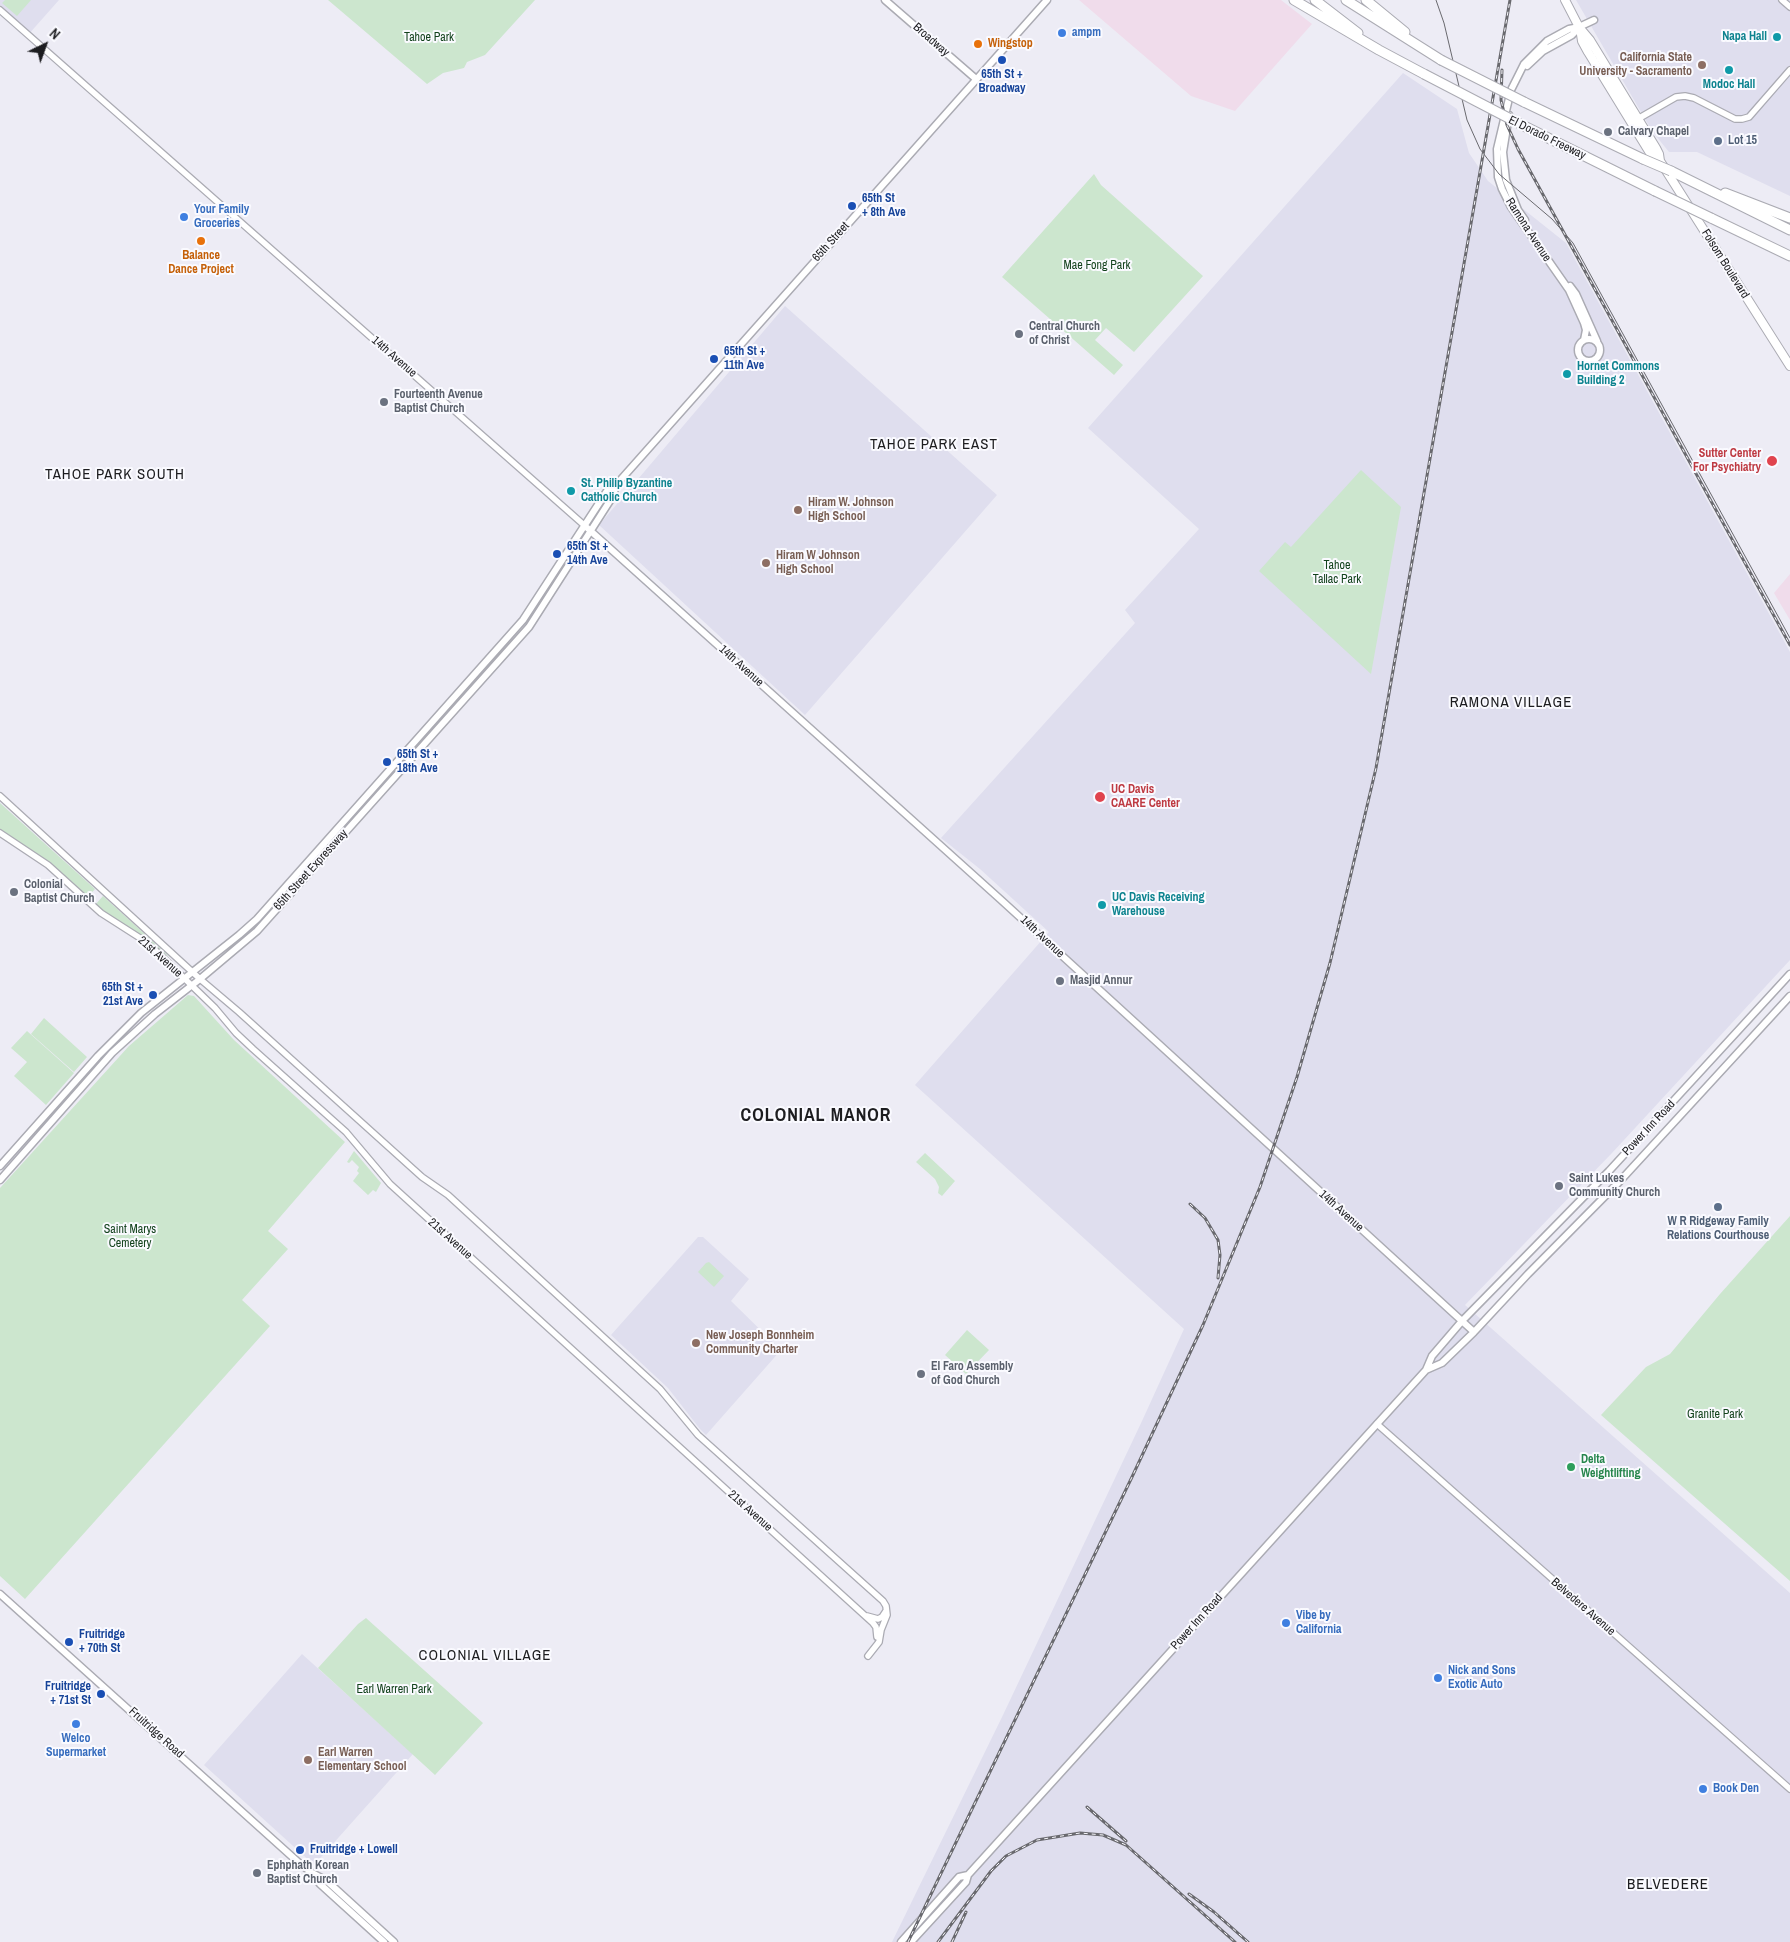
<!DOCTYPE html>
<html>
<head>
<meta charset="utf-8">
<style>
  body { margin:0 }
  #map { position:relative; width:1790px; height:1942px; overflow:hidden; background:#edecf5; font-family:"Archivo Narrow",sans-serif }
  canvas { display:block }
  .north { position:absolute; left:20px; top:20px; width:50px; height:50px; -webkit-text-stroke:4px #fafaff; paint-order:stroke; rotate:42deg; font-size:14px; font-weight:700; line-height:20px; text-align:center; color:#1d1d20 }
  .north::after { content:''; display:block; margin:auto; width:18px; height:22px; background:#1d1d20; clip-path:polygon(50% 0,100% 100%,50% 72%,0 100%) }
</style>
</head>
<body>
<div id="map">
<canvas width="1790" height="1942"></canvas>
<div class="north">N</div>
</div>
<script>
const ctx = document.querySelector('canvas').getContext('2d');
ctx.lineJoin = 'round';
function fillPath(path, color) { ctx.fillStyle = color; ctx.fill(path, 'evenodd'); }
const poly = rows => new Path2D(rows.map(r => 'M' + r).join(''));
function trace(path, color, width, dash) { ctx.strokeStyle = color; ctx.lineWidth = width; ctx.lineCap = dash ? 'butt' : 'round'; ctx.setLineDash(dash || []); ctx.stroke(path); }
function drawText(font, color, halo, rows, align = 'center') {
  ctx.font = font + ' "Archivo Narrow",sans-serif'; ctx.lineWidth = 4; ctx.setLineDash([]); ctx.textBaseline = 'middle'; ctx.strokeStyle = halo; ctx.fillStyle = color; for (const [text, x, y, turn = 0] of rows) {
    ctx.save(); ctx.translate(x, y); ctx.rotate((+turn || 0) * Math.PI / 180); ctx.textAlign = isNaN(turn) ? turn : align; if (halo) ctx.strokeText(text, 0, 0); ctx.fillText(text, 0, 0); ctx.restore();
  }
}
fillPath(poly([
  [1079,0,1281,0,1312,24,1235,111,1191,96],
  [1790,574,1790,620,1774,593]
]), '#f0dceb');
fillPath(poly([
  [0,0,59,0,28,35,0,10],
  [1576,0,1790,0,1790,196,1697,152,1669,152,1652,131],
  [1403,73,1457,109,1469,153,1488,181,1566,243,1790,652,1790,960,1612,1153,1465,1305,1790,1593,1790,1942,892,1942,1003,1715,1142,1421,1184,1329,915,1085,1049,932,980,869,941,838,1135,623,1125,610,1199,529,1088,428],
  [785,306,997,495,805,715,599,525],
  [698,1237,703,1237,749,1279,731,1301,781,1350,706,1435,700,1429,668,1388,611,1335],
  [302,1654,413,1754,314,1865,204,1765]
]), '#dfdeee');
fillPath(poly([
  [5,0,31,0,17,16,2,3],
  [328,0,535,0,485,55,467,62,464,68,443,73,427,84],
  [1094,174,1101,185,1203,276,1134,352,1106,328,1095,340,1123,365,1114,375,1002,277],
  [1361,470,1401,507,1371,674,1259,571,1285,542,1291,547],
  [0,803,95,889,88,897,50,863,0,829],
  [103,896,171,958,95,905],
  [188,995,194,996,234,1040,345,1142,268,1231,288,1249,242,1300,270,1326,25,1599,0,1576,0,1188,129,1046],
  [44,1018,87,1057,74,1072,31,1034],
  [27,1031,74,1073,46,1105,14,1076,27,1062,11,1048],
  [354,1151,381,1183,376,1192,373,1190,368,1195,353,1181,359,1173,357,1171,359,1167,352,1160,349,1163,347,1162],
  [925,1153,955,1181,942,1196,938,1193,939,1187,935,1179,916,1162],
  [1790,1216,1790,1581,1601,1415,1646,1367,1670,1354,1720,1294],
  [709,1262,724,1276,714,1287,698,1272,706,1263],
  [967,1330,989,1350,966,1374,945,1355],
  [366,1618,483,1723,435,1775,318,1668,358,1624]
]), '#cce6ce');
const tertiary = poly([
  [1782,0,1790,7],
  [0,10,584,525],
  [1636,120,1676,97,1685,96,1694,98,1735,119,1742,119,1749,117,1790,70],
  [0,796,200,979,239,1012,422,1177,448,1195,660,1389,698,1435,883,1601,886,1606,887,1615,881,1630,879,1642,868,1656],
  [0,833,48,865,101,913,140,938,156,951,215,1008,236,1033,253,1049,346,1132,390,1184,873,1623,876,1627,877,1637],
  [1377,1424,1790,1789],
  [867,1616,878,1619,882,1617,886,1611]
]);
const secondary = poly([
  [885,0,976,79],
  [1527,66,1543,51,1572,35,1579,28],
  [1509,115,1503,152,1506,180,1518,210,1525,220],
  [1570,286,1576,294,1597,341],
  '1578 350a11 11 0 1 1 22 0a11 11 0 1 1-22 0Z',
  [1584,340,1586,330,1584,323,1569,290,1511,207,1502,189,1498,177,1497,149,1511,90,1524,64,1547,41,1569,29,1579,27,1594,20],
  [584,525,1000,899,1474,1332],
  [0,1166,98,1056,141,1013,239,935,257,919,523,620,607,491,616,485,1047,0],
  [0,1180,112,1053,155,1014,200,979,257,931,529,627,613,496,616,485],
  [1426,1370,1442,1363,1474,1332,1528,1274,1620,1181,1790,996],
  [0,1594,298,1862,312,1873,327,1881,394,1942],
  [314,1876,320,1884,384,1942],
  [901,1942,959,1877,968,1875],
  [911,1942,966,1882,968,1875,1426,1370,1432,1356,1462,1321,1609,1171,1790,974]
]);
const primary = poly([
  [1565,0,1579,27,1590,40,1656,148,1659,154,1660,161,1790,366],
  [1580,28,1582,41,1588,52,1653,158,1660,161]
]);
const motorway = poly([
  [1294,0,1379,50,1424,74],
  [1315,0,1358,33],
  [1346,0,1441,60],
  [1366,0,1405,32],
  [1524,102,1643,159],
  [1524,126,1655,191],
  [1671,171,1790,230],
  [1725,193,1790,218],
  [1711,218,1790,256]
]);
trace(tertiary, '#ababb3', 8);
trace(secondary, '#ababb3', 9);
trace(primary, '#ababb3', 10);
trace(motorway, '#ababb3', 11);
trace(tertiary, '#fff', 5.5);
trace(secondary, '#fff', 6);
trace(primary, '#fff', 8);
trace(motorway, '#fff', 9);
trace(poly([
  [1436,0,1444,23,1467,120,1480,149,1499,174,1552,219,1573,243,1790,638]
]), '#69696e', 1);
const rail = poly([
  [1502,70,1501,100,1507,125,1518,149,1790,645],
  [1190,1204,1205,1218,1218,1240,1220,1255,1218,1278],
  [1087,1807,1126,1841],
  [1189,1894,1214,1912,1248,1942],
  [908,1942,1132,1477,1203,1325,1260,1187,1297,1077,1330,963,1376,768,1510,0],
  [938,1942,991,1871,1006,1856,1037,1840,1080,1833,1103,1835,1126,1845,1235,1942],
  [952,1942,966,1912]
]);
trace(rail, '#69696e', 3);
trace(rail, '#fafaff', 1, [4]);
const motorwayBridge = poly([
  [1441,60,1524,102],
  [1424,74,1524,126],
  [1643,159,1671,171],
  [1655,191,1711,218]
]);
trace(motorwayBridge, '#ababb3', 11, []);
trace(motorwayBridge, '#fff', 9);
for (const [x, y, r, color] of [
  [1062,33,5,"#3f7fe0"],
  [1777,37,5,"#0f9aa8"],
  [978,44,5,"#e8710a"],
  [1002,60,5,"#1a4fb4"],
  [1702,65,5,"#8d6e63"],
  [1729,70,5,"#0f9aa8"],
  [1608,132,5,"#6b7280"],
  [1718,141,5,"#5c6f8a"],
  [852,206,5,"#1a4fb4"],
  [184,217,5,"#3f7fe0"],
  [201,241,5,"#e8710a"],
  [1019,334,5,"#6b7280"],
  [714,359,5,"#1a4fb4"],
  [1567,374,5,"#0f9aa8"],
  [384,402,5,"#6b7280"],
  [1772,461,6,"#e0444e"],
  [571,491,5,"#0f9aa8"],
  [798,510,5,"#8d6e63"],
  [557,554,5,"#1a4fb4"],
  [766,563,5,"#8d6e63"],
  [387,762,5,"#1a4fb4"],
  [1100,797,6,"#e0444e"],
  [14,892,5,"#6b7280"],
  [1102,905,5,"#0f9aa8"],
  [1060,981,5,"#6b7280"],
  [153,995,5,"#1a4fb4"],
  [1559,1186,5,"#6b7280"],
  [1718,1207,5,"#5c6f8a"],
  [696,1343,5,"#8d6e63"],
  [921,1374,5,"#6b7280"],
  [1571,1467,5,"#2e9e5b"],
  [1286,1623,5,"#3f7fe0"],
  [69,1642,5,"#1a4fb4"],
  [1438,1678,5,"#3f7fe0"],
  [101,1694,5,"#1a4fb4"],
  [76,1724,5,"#3f7fe0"],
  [308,1760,5,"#8d6e63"],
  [1703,1789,5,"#3f7fe0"],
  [300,1850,5,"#1a4fb4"],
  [257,1873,5,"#6b7280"]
]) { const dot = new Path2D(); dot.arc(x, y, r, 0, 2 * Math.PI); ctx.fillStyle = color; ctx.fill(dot); trace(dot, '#fafaff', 2); }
drawText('bold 12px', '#366cbe', '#fafaff', [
  ["ampm",1072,33],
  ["Your Family",194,210],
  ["Groceries",194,224],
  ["Vibe by",1296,1616],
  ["California",1296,1630],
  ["Nick and Sons",1448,1671],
  ["Exotic Auto",1448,1685],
  ["Welco",76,1739,"center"],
  ["Supermarket",76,1753,"center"],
  ["Book Den",1713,1789]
], 'left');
drawText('bold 12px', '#0d838f', '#fafaff', [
  ["Napa Hall",1767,37,"right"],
  ["Modoc Hall",1729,85,"center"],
  ["Hornet Commons",1577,367],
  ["Building 2",1577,381],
  ["St. Philip Byzantine",581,484],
  ["Catholic Church",581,498],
  ["UC Davis Receiving",1112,898],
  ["Warehouse",1112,912]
], 'left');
drawText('12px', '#12421c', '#fafaff', [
  ["Tahoe Park",429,38],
  ["Mae Fong Park",1097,266],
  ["Tahoe",1337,566],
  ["Tallac Park",1337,580],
  ["Saint Marys",130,1230],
  ["Cemetery",130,1244],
  ["Granite Park",1715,1415],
  ["Earl Warren Park",394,1690]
]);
drawText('12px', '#1d1d20', '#fafaff', [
  ["Broadway",931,40,41],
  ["El Dorado Freeway",1547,138,26],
  ["Ramona Avenue",1528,230,57],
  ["65th Street",831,242,-48],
  ["Folsom Boulevard",1725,264,58],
  ["14th Avenue",394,357,41],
  ["14th Avenue",741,666,42],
  ["65th Street Expressway",311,870,-48],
  ["14th Avenue",1042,937,43],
  ["21st Avenue",160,957,42],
  ["Power Inn Road",1649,1128,-47],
  ["14th Avenue",1341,1211,42],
  ["21st Avenue",450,1239,42],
  ["21st Avenue",750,1511,42],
  ["Belvedere Avenue",1583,1607,41],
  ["Power Inn Road",1197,1622,-48],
  ["Fruitridge Road",156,1733,42]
]);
drawText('bold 12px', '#c56008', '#fafaff', [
  ["Wingstop",988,44],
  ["Balance",201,256,"center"],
  ["Dance Project",201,270,"center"]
], 'left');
drawText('bold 12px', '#785e54', '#fafaff', [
  ["California State",1692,58,"right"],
  ["University - Sacramento",1692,72,"right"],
  ["Hiram W. Johnson",808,503],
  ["High School",808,517],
  ["Hiram W Johnson",776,556],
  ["High School",776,570],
  ["New Joseph Bonnheim",706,1336],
  ["Community Charter",706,1350],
  ["Earl Warren",318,1753],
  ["Elementary School",318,1767]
], 'left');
drawText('bold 12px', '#164399', '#fafaff', [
  ["65th St +",1002,75,"center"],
  ["Broadway",1002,89,"center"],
  ["65th St",862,199],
  ["+ 8th Ave",862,213],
  ["65th St +",724,352],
  ["11th Ave",724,366],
  ["65th St +",567,547],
  ["14th Ave",567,561],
  ["65th St +",397,755],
  ["18th Ave",397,769],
  ["65th St +",143,988,"right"],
  ["21st Ave",143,1002,"right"],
  ["Fruitridge",79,1635],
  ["+ 70th St",79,1649],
  ["Fruitridge",91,1687,"right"],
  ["+ 71st St",91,1701,"right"],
  ["Fruitridge + Lowell",310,1850]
], 'left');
drawText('bold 12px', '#5b616d', '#fafaff', [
  ["Calvary Chapel",1618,132],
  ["Central Church",1029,327],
  ["of Christ",1029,341],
  ["Fourteenth Avenue",394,395],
  ["Baptist Church",394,409],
  ["Colonial",24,885],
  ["Baptist Church",24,899],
  ["Masjid Annur",1070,981],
  ["Saint Lukes",1569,1179],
  ["Community Church",1569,1193],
  ["El Faro Assembly",931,1367],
  ["of God Church",931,1381],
  ["Ephphath Korean",267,1866],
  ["Baptist Church",267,1880]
], 'left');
drawText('bold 12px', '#4e5e75', '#fafaff', [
  ["Lot 15",1728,141],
  ["W R Ridgeway Family",1718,1222,"center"],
  ["Relations Courthouse",1718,1236,"center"]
], 'left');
drawText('bold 12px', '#be3a42', '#fafaff', [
  ["Sutter Center",1761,454],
  ["For Psychiatry",1761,468],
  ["UC Davis",1111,790,"left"],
  ["CAARE Center",1111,804,"left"]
], 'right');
drawText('bold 12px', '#27864d', '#fafaff', [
  ["Delta",1581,1460],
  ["Weightlifting",1581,1474]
], 'left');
ctx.letterSpacing = '1px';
drawText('15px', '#1d1d20', '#fafaff', [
  ["TAHOE PARK EAST",934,445],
  ["TAHOE PARK SOUTH",115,475],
  ["RAMONA VILLAGE",1511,703],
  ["COLONIAL VILLAGE",485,1656],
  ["BELVEDERE",1668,1885]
]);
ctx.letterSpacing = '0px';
ctx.letterSpacing = '1px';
drawText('bold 18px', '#1d1d20', '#fafaff', [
  ["COLONIAL MANOR",816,1116]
]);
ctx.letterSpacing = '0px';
</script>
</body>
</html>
